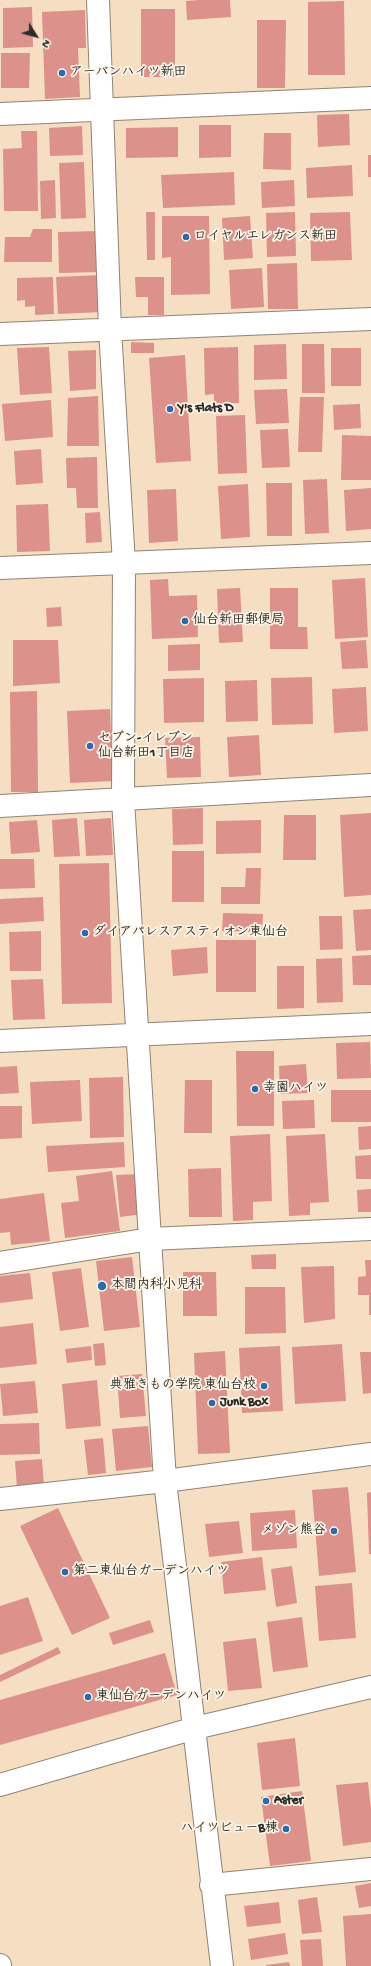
<!DOCTYPE html>
<html>
<head>
<meta charset="utf-8">
<style>
  body { margin:0 }
  #map { position:relative; width:371px; height:1966px; overflow:hidden; background:#f5dec2; font-family:"Gochi Hand",sans-serif }
  canvas { display:block }
  .north { position:absolute; left:16px; top:16px; width:40px; height:40px; -webkit-text-stroke:3px #fcf5e5; paint-order:stroke; rotate:127deg; font-size:11px; font-weight:700; line-height:16px; text-align:center; color:#2b2b2b }
  .north::after { content:''; display:block; margin:auto; width:14px; height:18px; background:#2b2b2b; clip-path:polygon(50% 0,100% 100%,50% 72%,0 100%) }
</style>
</head>
<body>
<div id="map">
<canvas width="371" height="1966"></canvas>
<div class="north">N</div>
</div>
<script>
const ctx = document.querySelector('canvas').getContext('2d');
ctx.lineJoin = 'round';
function fillPath(path, color) { ctx.fillStyle = color; ctx.fill(path, 'evenodd'); }
const poly = rows => new Path2D(rows.map(r => 'M' + r).join(''));
function trace(path, color, width, dash) { ctx.strokeStyle = color; ctx.lineWidth = width; ctx.lineCap = dash ? 'butt' : 'round'; ctx.setLineDash(dash || []); ctx.stroke(path); }
function drawText(font, color, halo, rows, align = 'center') {
  ctx.font = font + ' "Gochi Hand","Klee One",sans-serif'; ctx.lineWidth = 3.5; ctx.setLineDash([]); ctx.textBaseline = 'middle'; ctx.strokeStyle = halo; ctx.fillStyle = color; for (const [text, x, y, turn = 0] of rows) {
    ctx.save(); ctx.translate(x, y); ctx.rotate((+turn || 0) * Math.PI / 180); ctx.textAlign = isNaN(turn) ? turn : align; if (halo) ctx.strokeText(text, 0, 0); ctx.fillText(text, 0, 0); ctx.restore();
  }
}
fillPath(poly([
  [199,0,230,0,231,17,187,20,186,1],
  [344,1,345,75,308,75,308,2],
  [32,7,33,47,3,48,3,8],
  [141,9,175,9,175,77,141,77],
  [85,10,86,48,78,48,80,97,45,99,42,12],
  [257,20,286,20,285,88,257,88],
  [1,53,30,53,29,88,1,88],
  [349,114,350,145,318,147,317,115],
  [199,125,231,125,231,157,199,158],
  [82,126,83,155,50,156,49,128],
  [178,127,178,157,126,158,126,128],
  [21,131,37,131,38,211,4,211,3,149,22,148],
  [264,133,291,133,291,170,263,169],
  [368,155,371,155,371,177,368,177],
  [84,162,86,218,61,219,59,163],
  [352,165,353,196,307,198,306,168],
  [234,172,235,205,163,208,161,175],
  [55,180,56,218,41,219,40,181],
  [294,180,295,206,262,208,261,182],
  [146,212,155,212,155,260,147,260],
  [295,212,296,256,267,257,266,213],
  [350,212,352,260,311,261,310,213],
  [162,216,209,216,210,294,171,295,171,257,162,258],
  [250,216,253,258,224,260,222,218],
  [33,229,52,229,52,262,4,262,5,237,30,237],
  [99,231,100,272,59,273,58,232],
  [297,263,298,309,268,309,267,264],
  [262,268,264,307,231,309,229,270],
  [100,275,102,312,58,314,56,277],
  [53,277,54,314,35,315,35,306,25,307,25,300,17,301,17,278],
  [135,277,164,277,164,315,148,315,148,297,136,297],
  [131,342,154,343,154,353,131,353],
  [286,344,287,379,254,380,254,345],
  [302,344,324,344,325,393,302,393],
  [49,347,52,393,20,395,17,348],
  [238,347,239,403,214,404,214,394,205,395,204,348],
  [331,348,361,348,361,386,331,386],
  [96,350,96,389,70,391,68,351],
  [185,355,191,461,156,463,149,358],
  [287,389,289,423,256,424,254,390],
  [98,396,99,446,67,446,68,398],
  [300,397,324,397,322,452,298,452],
  [51,400,53,437,5,441,2,404],
  [360,404,361,428,334,430,333,405],
  [245,415,247,473,218,474,216,416],
  [288,429,290,467,262,468,260,430],
  [342,435,371,436,371,480,341,480],
  [41,449,43,483,16,485,14,451],
  [97,457,98,508,77,508,76,488,67,488,66,458],
  [327,479,329,533,305,534,303,480],
  [266,483,292,483,292,536,267,536],
  [248,484,250,537,221,539,218,486],
  [371,488,371,529,346,531,344,490],
  [176,489,178,541,149,543,147,490],
  [48,504,50,551,17,552,16,505],
  [100,512,102,542,86,543,85,513],
  [365,578,368,637,335,639,332,580],
  [168,579,169,596,197,595,198,637,152,639,150,580],
  [240,588,243,642,219,643,217,589],
  [270,588,298,588,298,627,307,627,308,649,270,649],
  [61,607,62,626,47,627,46,608],
  [13,640,58,640,60,683,13,686],
  [366,640,368,668,342,669,340,642],
  [200,644,200,670,168,671,168,645],
  [312,677,313,724,272,725,271,678],
  [204,678,204,722,164,723,163,679],
  [257,680,258,721,226,722,225,681],
  [366,687,368,731,334,733,332,689],
  [37,691,38,792,11,792,10,692],
  [110,709,113,781,70,783,67,711],
  [259,735,261,775,229,777,227,737],
  [200,737,201,777,167,778,165,738],
  [203,808,203,844,173,845,172,809],
  [371,813,371,895,344,897,340,815],
  [284,815,316,815,316,860,283,860],
  [77,818,80,856,54,857,52,820],
  [111,818,113,855,86,856,84,820],
  [37,820,40,852,11,854,9,822],
  [261,820,261,853,216,854,216,821],
  [172,851,204,851,204,902,172,902],
  [0,859,34,859,35,888,0,889],
  [109,863,112,1003,62,1004,59,864],
  [246,868,261,868,260,904,221,904,221,887,245,887],
  [43,897,44,921,0,924,0,899],
  [371,909,371,950,356,951,353,910],
  [223,913,263,914,262,932,222,931],
  [319,916,342,916,343,949,320,950],
  [41,931,41,971,10,971,9,932],
  [216,940,256,940,256,992,216,992],
  [207,947,208,973,173,976,171,950],
  [371,955,371,985,353,985,352,956],
  [342,958,343,1002,317,1003,316,959],
  [277,966,304,966,304,1008,277,1009],
  [43,979,45,1019,13,1020,11,980],
  [370,1042,371,1078,337,1079,336,1043],
  [236,1051,274,1051,274,1126,237,1126],
  [306,1064,308,1093,280,1094,279,1066],
  [17,1066,19,1093,0,1094,0,1067],
  [123,1077,124,1137,90,1138,89,1078],
  [80,1080,82,1121,32,1124,30,1082],
  [185,1080,212,1080,212,1133,184,1133],
  [331,1090,371,1090,371,1122,331,1122],
  [314,1100,315,1128,283,1129,282,1101],
  [0,1106,22,1106,22,1138,0,1139],
  [371,1126,371,1149,359,1150,358,1127],
  [270,1134,272,1201,253,1202,253,1220,233,1221,230,1136],
  [325,1134,329,1202,310,1203,310,1215,289,1216,286,1136],
  [124,1142,125,1167,48,1172,46,1146],
  [371,1155,371,1179,356,1179,355,1156],
  [221,1168,222,1217,189,1217,188,1169],
  [112,1171,120,1231,65,1238,61,1203,79,1201,76,1176],
  [138,1174,143,1214,120,1217,116,1175],
  [371,1189,371,1212,358,1212,357,1190],
  [44,1193,50,1241,11,1245,10,1232,0,1233,0,1199],
  [276,1254,276,1269,252,1269,251,1255],
  [132,1257,140,1327,104,1331,96,1261],
  [365,1260,371,1260,371,1315,369,1315,369,1295,358,1295,358,1277,366,1276],
  [334,1266,335,1319,304,1323,301,1267],
  [81,1268,89,1327,60,1331,52,1272],
  [183,1272,216,1272,217,1316,183,1316],
  [30,1273,33,1299,0,1303,0,1276],
  [245,1287,285,1287,286,1333,245,1334],
  [33,1323,37,1364,0,1368,0,1327],
  [104,1343,106,1365,95,1366,93,1344],
  [342,1344,346,1401,295,1404,292,1347],
  [91,1346,92,1360,67,1363,65,1349],
  [280,1346,283,1411,242,1413,239,1348],
  [225,1351,230,1453,198,1454,194,1353],
  [360,1352,371,1352,371,1393,363,1394],
  [142,1374,146,1416,120,1418,117,1376],
  [97,1380,101,1426,66,1429,62,1384],
  [35,1381,38,1413,3,1416,0,1384],
  [39,1423,40,1454,0,1455,0,1424],
  [148,1426,152,1467,116,1471,112,1429],
  [103,1438,106,1473,88,1475,84,1440],
  [42,1459,44,1486,17,1488,15,1461],
  [348,1487,356,1572,319,1576,312,1490],
  [371,1492,371,1554,369,1554,367,1493],
  [58,1508,110,1618,72,1635,20,1526],
  [295,1510,297,1548,252,1551,250,1513],
  [239,1521,243,1553,209,1557,205,1524],
  [262,1557,266,1590,224,1594,221,1562],
  [292,1566,297,1603,276,1607,271,1569],
  [352,1583,356,1638,319,1641,315,1586],
  [28,1597,43,1641,0,1655,0,1606],
  [302,1617,308,1667,273,1672,267,1622],
  [150,1620,154,1632,113,1645,109,1633],
  [256,1638,262,1688,228,1691,223,1642],
  [58,1647,61,1653,0,1682,0,1675],
  [165,1653,177,1695,0,1745,0,1700],
  [295,1738,300,1786,262,1790,257,1743],
  [368,1782,371,1809,371,1842,343,1846,336,1785],
  [302,1791,311,1861,270,1866,261,1797],
  [371,1883,371,1906,359,1908,355,1886],
  [317,1897,322,1932,302,1934,298,1900],
  [279,1902,281,1923,247,1927,244,1906],
  [371,1914,371,1966,346,1966,343,1916],
  [285,1933,288,1954,251,1960,248,1939],
  [321,1939,323,1966,302,1966,300,1940],
  [289,1962,290,1966,266,1966,266,1965]
]), '#dc928b');
const minor = poly([
  [98,0,110,329,124,564,123,800,150,1239,165,1481,222,1966],
  [0,114,371,98],
  [0,334,371,319],
  [0,568,371,553],
  [0,806,371,785],
  [0,1041,371,1024],
  [0,1263,150,1239,371,1229],
  [0,1499,165,1481,371,1454],
  [0,1785,195,1728,371,1687],
  [211,1885,371,1869],
  [0,1965,0,1966]
]);
trace(minor, '#908476', 24);
trace(minor, '#fff', 22);
for (const [x, y, r, color] of [
  [62,73,4,"#1f6fb2"],
  [186,237,4,"#1f6fb2"],
  [170,409,4,"#1f6fb2"],
  [185,621,4,"#1f6fb2"],
  [90,746,4,"#1f6fb2"],
  [85,933,4,"#1f6fb2"],
  [255,1089,4,"#1f6fb2"],
  [102,1286,5,"#1f6fb2"],
  [264,1386,4,"#1f6fb2"],
  [212,1403,4,"#1f6fb2"],
  [334,1531,4,"#1f6fb2"],
  [65,1572,4,"#1f6fb2"],
  [88,1697,4,"#1f6fb2"],
  [266,1801,4,"#1f6fb2"],
  [286,1829,4,"#1f6fb2"]
]) { const dot = new Path2D(); dot.arc(x, y, r, 0, 2 * Math.PI); ctx.fillStyle = color; ctx.fill(dot); trace(dot, '#fcf5e5', 1.5); }
drawText('bold 13px', '#2b2b2b', '#fcf5e5', [
  ["アーバンハイツ新田",70,73],
  ["ロイヤルエレガンス新田",194,237],
  ["Y's Flats D",178,409],
  ["仙台新田郵便局",193,621],
  ["セブン-イレブン",98,739],
  ["仙台新田1丁目店",98,754],
  ["ダイアパレスアスティオン東仙台",93,933],
  ["幸園ハイツ",263,1089],
  ["本間内科小児科",111,1286],
  ["典雅きもの学院 東仙台校",256,1386,"right"],
  ["Junk Box",220,1403],
  ["メゾン熊谷",326,1531,"right"],
  ["第二東仙台ガーデンハイツ",73,1572],
  ["東仙台ガーデンハイツ",96,1697],
  ["Aster",274,1801],
  ["ハイツビューB棟",278,1829,"right"]
], 'left');
</script>
</body>
</html>
